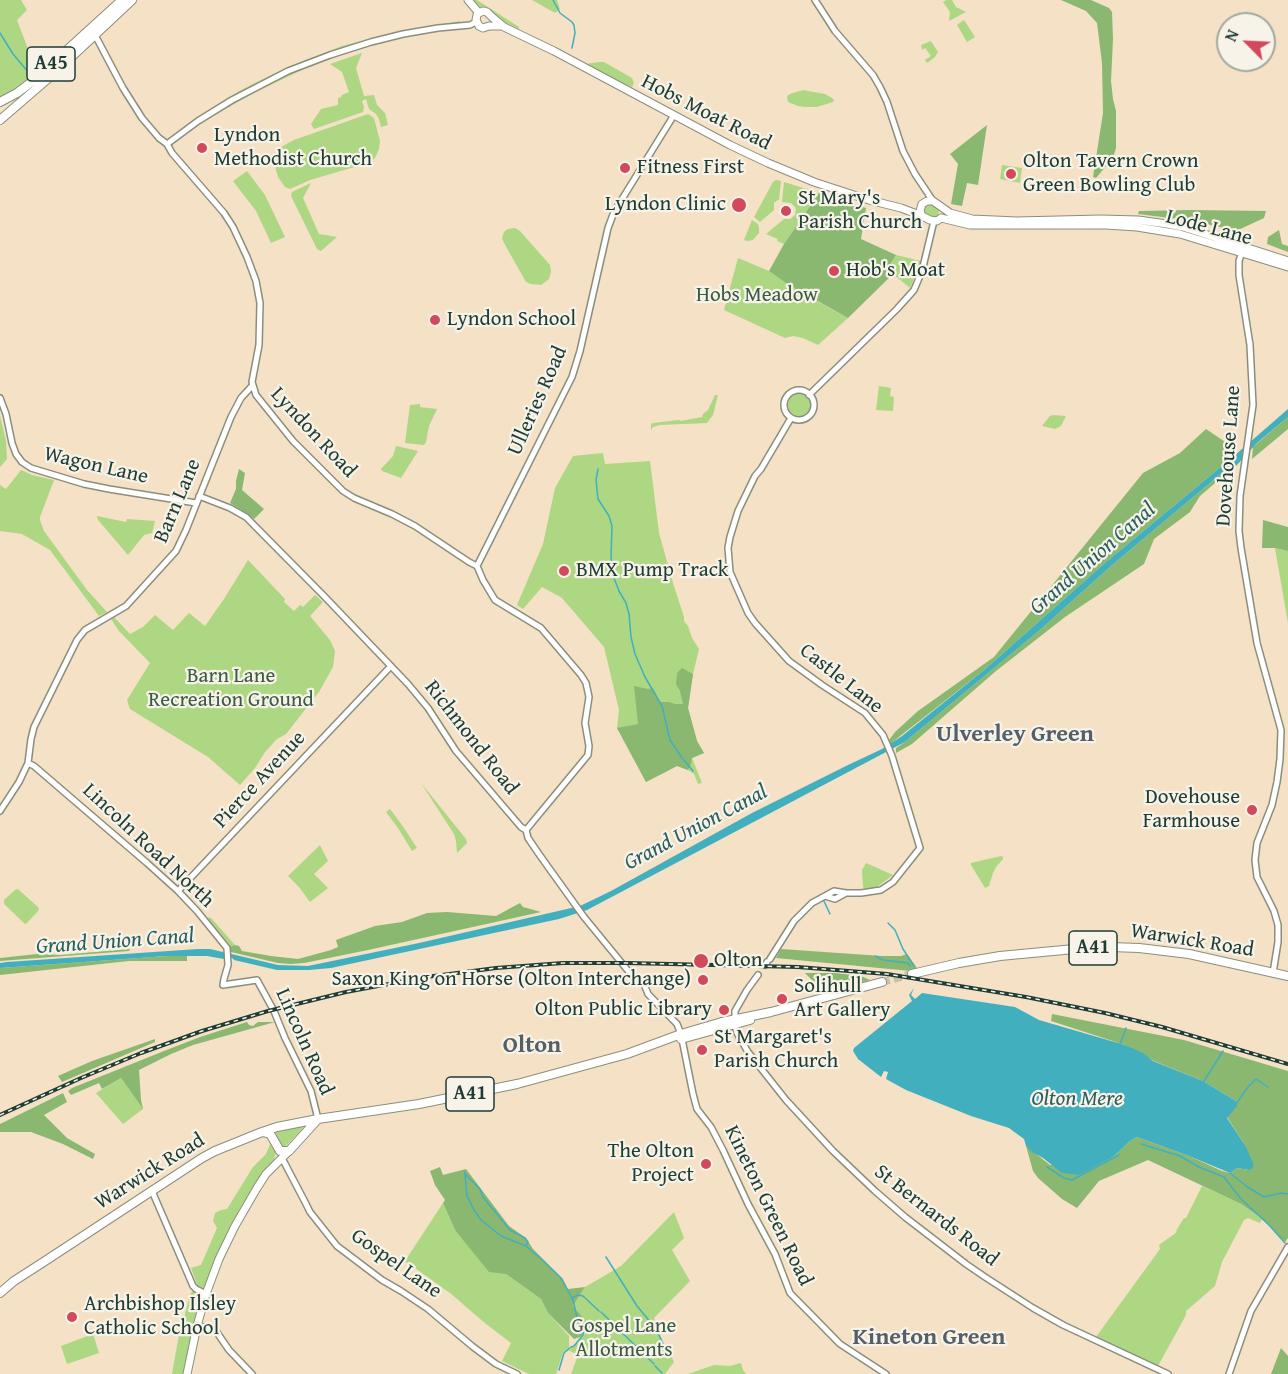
<!DOCTYPE html>
<html>
<head>
<meta charset="utf-8">
<style>
  body { margin:0 }
  #map { position:relative; width:1288px; height:1374px; overflow:hidden; background:#f4e1c6; font-family:"Gentium Book Plus",serif }
  canvas { display:block }
  .north { position:absolute; left:1216px; top:12px; width:60px; height:60px; box-sizing:border-box; background:#f7f3e8; border:2px solid #a1aaa0; border-radius:50%; rotate:294deg; font-size:16px; font-weight:700; line-height:24px; text-align:center; color:#1f3d34 }
  .north::after { content:''; display:block; margin:auto; width:21px; height:27px; background:#d1495b; clip-path:polygon(50% 0,100% 100%,50% 72%,0 100%) }
</style>
</head>
<body>
<div id="map">
<canvas width="1288" height="1374"></canvas>
<div class="north">N</div>
</div>
<script>
const ctx = document.querySelector('canvas').getContext('2d');
ctx.lineJoin = 'round';
function fillPath(path, color) { ctx.fillStyle = color; ctx.fill(path, 'evenodd'); }
const poly = rows => new Path2D(rows.map(r => 'M' + r).join(''));
function trace(path, color, width, dash) { ctx.strokeStyle = color; ctx.lineWidth = width; ctx.lineCap = dash ? 'butt' : 'round'; ctx.setLineDash(dash || []); ctx.stroke(path); }
function drawText(font, color, halo, rows, align = 'center') {
  ctx.font = font + ' "Gentium Book Plus",serif'; ctx.lineWidth = 4.5; ctx.setLineDash([]); ctx.textBaseline = 'middle'; ctx.strokeStyle = halo; ctx.fillStyle = color; for (const [text, x, y, turn = 0] of rows) {
    ctx.save(); ctx.translate(x, y); ctx.rotate((+turn || 0) * Math.PI / 180); ctx.textAlign = isNaN(turn) ? turn : align; if (halo) ctx.strokeText(text, 0, 0); ctx.fillText(text, 0, 0); ctx.restore();
  }
}
fillPath(poly([
  [0,0,21,0,27,10,17,20,28,49,44,67,19,86,0,97],
  [472,0,477,0,519,27,519,29,501,21,489,9,482,8],
  [532,0,557,0,560,9,555,13],
  [946,0,952,0,956,7,966,12,949,21,950,12,943,2],
  [964,20,975,37,967,42,957,25],
  [460,21,460,23,417,29,350,46,323,55,213,109,212,108,239,91,267,77,303,61,342,46,395,32],
  [931,41,938,52,935,57,927,63,925,60,931,56,925,48,922,50,921,45],
  [343,53,344,54,302,70,258,91,211,117,179,138,223,107,262,86,300,68],
  [362,53,356,68,364,96,374,95,377,105,385,113,388,125,381,127,379,119,376,114,369,109,366,99,362,101,364,107,363,112,314,129,311,124,321,109,338,105,338,98,341,97,342,95,349,92,342,72,330,64],
  [599,62,604,62,632,78,634,83,632,87,625,84,624,85,586,64],
  [803,90,825,94,832,98,834,100,833,102,817,107,805,107,798,106,788,102,787,96,790,94],
  [368,114,374,118,380,141,379,149,375,158,368,163,310,180,290,189,285,187,278,177,274,163,275,157,281,147,294,140],
  [1002,165,1022,168,1020,183,1000,179],
  [247,171,265,195,285,237,271,243,256,211,233,181],
  [776,180,781,181,779,200,776,201,774,203,774,210,760,222,754,217,773,182],
  [784,182,819,193,784,244,777,241,778,239,766,234,784,219,790,219,795,215,796,208,791,203,782,202],
  [311,183,303,198,319,234,337,237,321,251,317,249,291,196,292,192],
  [927,204,932,205,938,209,939,212,937,218,929,216,923,211,924,206],
  [752,220,758,224,759,228,759,233,753,240,748,241,744,240],
  [515,228,520,231,550,265,551,272,549,279,541,285,531,284,526,282,504,243,502,238,504,232,508,229],
  [896,255,921,261,910,288,893,274,887,271],
  [738,258,769,271,811,298,848,318,818,345,803,338,793,336,785,338,724,310],
  [879,386,891,388,890,396,894,397,893,411,876,410],
  '788 405a12 12 0 1 1 24 0a12 12 0 1 1-24 0Z',
  [715,395,718,395,713,415,707,423,660,425,653,427,651,430,651,424,653,423,679,420,681,421,702,417,703,414,708,410],
  [420,404,420,407,437,409,429,426,426,442,424,445,405,443,410,405],
  [1053,415,1066,416,1061,426,1055,429,1042,426,1050,416],
  [0,416,6,441,7,459,0,467],
  [396,446,418,451,401,478,382,471,381,469,393,456],
  [603,453,605,464,650,461,659,533,673,583,684,617,684,621,688,626,692,638,699,649,693,674,688,708,697,741,704,753,692,758,702,783,698,784,694,774,688,770,677,766,646,782,617,728,619,710,604,647,562,598,542,587,523,609,517,605,543,544,555,488,573,456],
  [21,470,32,475,54,480,40,517,40,520,44,531,87,590,107,612,99,616,50,550,22,534,0,531,0,485,6,489],
  [97,516,126,522,127,519,155,521,152,533,144,535,128,555,99,521,97,518],
  [1275,548,1288,551,1288,623],
  [248,560,285,599,284,602,294,611,300,605,303,607,315,595,323,602,310,616,330,640,335,651,333,667,319,692,286,734,277,739,265,752,255,768,240,785,208,757,130,709,127,700,150,663,119,631,111,619,114,617,130,634,143,627,155,615,173,630,189,613,205,626,224,599],
  [421,783,466,839,467,843,457,853,456,841,454,834],
  [390,809,402,825,417,848,412,851,398,828,386,812],
  [320,845,328,861,314,874,328,888,310,902,299,887,288,876],
  [1001,856,1003,857,1003,859,996,867,993,873,989,886,985,888,971,865,971,863],
  [866,863,893,875,877,887,868,889,865,889,863,887,862,870],
  [18,889,39,908,38,911,27,923,25,924,4,904,4,900,15,890],
  [209,917,211,918,235,945,230,947,229,944,208,919],
  [121,1078,143,1109,123,1124,96,1093],
  [295,1126,302,1127,303,1128,285,1147,283,1147,275,1133,278,1130],
  [271,1142,276,1153,273,1162,251,1193,207,1287,204,1289,200,1289,198,1287,191,1268,201,1265,217,1228,213,1221,215,1213,221,1210,227,1209,253,1167,266,1154],
  [1202,1186,1241,1204,1262,1219,1260,1223,1248,1218,1244,1220,1222,1262,1215,1286,1186,1311,1186,1315,1158,1366,1096,1337,1160,1249,1159,1245,1177,1232,1176,1231,1184,1218,1186,1218],
  [443,1203,455,1230,506,1274,541,1299,548,1313,569,1336,569,1350,574,1346,591,1327,573,1306,585,1287,621,1266,674,1212,684,1238,672,1250,690,1281,654,1318,666,1350,669,1351,674,1362,665,1374,571,1374,578,1355,568,1350,563,1353,556,1374,529,1374,502,1361,511,1343,486,1324,450,1293,405,1261],
  [192,1291,202,1296,203,1299,185,1374,172,1374,178,1340,190,1295],
  [93,1334,99,1353,67,1364,61,1346],
  [741,1363,743,1370,746,1374,688,1374,714,1365,730,1366]
]), '#add782');
fillPath(poly([
  [1061,0,1091,0,1109,8,1112,12,1113,39,1111,81,1113,99,1116,111,1116,148,1113,158,1096,178,1093,177,1103,113,1102,63,1097,23,1086,11],
  [987,125,978,185,967,183,962,206,951,204,958,164,950,154],
  [819,193,866,208,861,239,896,255,887,270,893,274,848,318,789,285,769,271,784,244],
  [1191,210,1266,211,1264,218,1236,231,1194,221,1138,214,1139,211],
  [1279,230,1282,244,1288,246,1288,252,1267,244,1268,237],
  [1288,417,1288,429,1252,459,1253,447],
  [1206,429,1234,448,1234,456,1106,562,983,671,890,744,889,740,895,732,918,711,994,657,1143,473,1180,453],
  [1235,466,1200,496,1190,512,1154,539,1144,564,1065,617,996,671,912,744,896,753,896,748,905,742,1040,630,1111,566,1229,467],
  [239,469,245,473,242,490,264,509,254,519,248,514,230,503,236,489,236,481],
  [1263,520,1288,527,1288,551,1275,548,1262,548],
  [682,668,693,674,688,708,697,741,704,753,692,758,690,767,688,770,677,766,646,782,617,728,638,724,634,686,648,689,653,688,660,702,669,702,675,704,683,704,680,691,676,684,677,673],
  [520,903,523,907,541,912,368,950,304,963,290,964,278,963,231,952,230,947,235,945,239,946,242,951,271,956,298,959,331,950,338,947,336,940,375,926,402,922,427,913,447,912,496,916],
  [130,949,129,951,0,961,0,958,37,954,60,955],
  [781,949,882,956,901,956,907,954,917,968,910,971,776,958],
  [167,956,187,956,187,961,129,961,0,975,0,968],
  [805,973,835,973,861,976,870,980,832,990,824,989,823,985,815,983],
  [1052,1014,1184,1040,1288,1071,1288,1238,1285,1242,1261,1218,1241,1204,1148,1160,1099,1181,1077,1208,1062,1199,1038,1178,1033,1171,1026,1146,1050,1165,1114,1156,1130,1141,1137,1137,1189,1156,1222,1171,1230,1173,1237,1168,1249,1170,1245,1145,1227,1117,1236,1106,1236,1101,1203,1081,1154,1061,1125,1045,1051,1021],
  [247,1022,249,1025,253,1026,258,1022,275,1022,193,1045,171,1054,139,1070,141,1100,143,1109,121,1078,102,1089,99,1083,71,1095,68,1091,72,1088,164,1051,200,1037],
  [155,1039,155,1042,62,1082,58,1076,92,1061],
  [63,1093,67,1102,44,1115,67,1138,95,1154,93,1159,63,1144,31,1132,0,1132,0,1124],
  [440,1167,443,1175,466,1169,509,1226,526,1238,533,1249,563,1279,568,1289,585,1287,573,1306,591,1327,580,1337,574,1339,548,1313,541,1299,506,1274,489,1272,455,1230,443,1203,445,1200,435,1185,430,1171],
  [1281,1348,1288,1356,1288,1374,1271,1374]
]), '#8ab870');
fillPath(poly([
  [1288,409,1288,417,1257,443,1236,466,1229,467,1111,566,1040,630,905,742,587,910,559,919,331,968,309,970,277,970,234,960,232,958,225,955,224,959,207,956,167,956,0,968,0,963,7,962,198,949,210,949,278,965,308,966,419,943,580,906,611,891,752,813,846,766,882,749,902,736,983,671,1106,562,1234,456],
  [914,988,911,995,915,999,922,993,1015,1007,1039,1020,1125,1045,1143,1053,1153,1061,1203,1081,1236,1101,1237,1106,1227,1118,1245,1145,1253,1163,1253,1168,1249,1170,1237,1168,1230,1173,1189,1156,1137,1137,1130,1141,1114,1156,1079,1175,1062,1173,1043,1158,1032,1152,1026,1146,1024,1139,1009,1128,971,1116,906,1090,886,1079,888,1072,884,1071,881,1077,858,1059,853,1051,854,1048,912,1001,909,995]
]), '#42afbf');
trace(poly([
  [553,0,560,13,572,22,574,25,575,33,572,48],
  [0,33,13,54,29,73],
  [598,469,596,480,598,499,609,516,612,526,611,557,614,578,619,591,626,603,629,614,631,637,635,654,645,677,662,706,670,740,682,758],
  [683,759,693,771],
  [823,899,830,914],
  [888,923,895,930,903,949,914,966],
  [875,956,883,960,908,963,910,966],
  [1120,1044,1126,1028],
  [1204,1081,1223,1051],
  [1236,1104,1248,1087,1256,1079,1268,1087],
  [1141,1144,1180,1156,1199,1167,1224,1177,1241,1199,1269,1225,1285,1243],
  [1047,1167,1064,1178,1072,1180,1119,1155],
  [465,1172,465,1174,480,1189,483,1197,510,1230,525,1238,528,1242,526,1246],
  [1230,1173,1246,1186,1264,1197,1281,1193,1288,1194],
  [465,1174,467,1196,474,1210,481,1220,501,1236,526,1246,539,1257,561,1278,573,1300,578,1322,584,1330,583,1335,574,1346,571,1347,564,1353,559,1370],
  [606,1257,637,1306,656,1329,666,1350],
  [572,1298,578,1295,583,1296,599,1311],
  [601,1312,654,1364],
  [655,1366,662,1373]
]), '#42afbf', 1.5);
trace(poly([
  [882,982,912,974]
]), '#c9c0a9', 8, [8, 4]);
const minor = poly([
  [815,0,835,31,873,75,880,87,887,102,903,151,915,174,933,201],
  [95,35,123,88,142,118,159,138,167,144,172,153,224,213,233,227,247,257,256,281,260,303,259,345,252,382,256,395,293,441,343,491,354,498,392,514,415,526,469,562,477,566,483,580,495,600,541,628,581,675,586,683,589,697,585,723,589,746,588,755,526,830],
  [167,144,198,121,232,100,288,71,330,55,371,42,403,34,438,28,470,25,476,22],
  [1242,252,1239,261,1239,275,1250,345,1253,405,1240,496,1239,531,1241,548,1257,643,1281,730,1280,759,1277,782,1272,805,1257,843,1255,860,1257,877,1274,911,1278,925,1278,942,1273,973],
  '784 405a15 15 0 1 1 30 0a15 15 0 1 1-30 0Z',
  [809,395,897,309,914,290,922,271,934,221],
  [0,398,6,414,12,443,16,454,22,462,31,468,84,484,109,489,196,503],
  [199,496,230,508,246,517,324,596,408,684,428,708,456,751,521,827,526,830,528,838,541,857,584,917,634,978,644,984,648,994,677,1024,681,1034,693,1094,697,1109,711,1127,723,1150,748,1204,775,1254,790,1293,840,1344,886,1374],
  [477,566,572,377,580,351,608,228,614,212,674,115],
  [28,763,34,766,147,863,178,891,197,911,227,948,228,965,224,979,223,985,257,980,274,1011,285,1038,311,1091,318,1119],
  [0,811,19,782,28,763,31,739,34,727,77,640,85,630,126,606,176,551,186,530,231,417,241,398,252,386],
  [178,891,391,666],
  [825,896,835,899,846,893],
  [770,959,794,921,812,903,834,891,846,893,861,893,881,890,893,882,920,848,892,756,883,735,865,713,822,685,789,661,755,623,748,613,730,572,728,548,730,537,738,511,755,476,761,469,791,418],
  [765,965,767,962],
  [758,975,747,990,735,1011,735,1025,737,1033,748,1052,786,1100,833,1151,875,1191,905,1217,966,1264,985,1277,1033,1308,1063,1325,1168,1374],
  [282,1158,305,1202,310,1212,337,1246,382,1280,401,1291,428,1309,472,1346,496,1364,517,1374],
  [152,1191,193,1286,196,1289,206,1294],
  [197,1326,209,1328,216,1331,229,1350,252,1374],
  [1229,1374,1251,1311,1288,1247]
]);
const major = poly([
  [468,0,479,13],
  [479,13,483,11,487,12,492,17,504,27,554,51,730,145,768,163,814,182,869,200,901,208,922,216,930,220,937,221,941,218],
  [479,13,477,15,476,20,479,26,483,28,489,26,502,26],
  [922,216,920,211,922,204,927,201,933,201,950,213,972,219,1017,221,1101,219,1138,220,1167,224,1183,227,1288,261],
  [941,218,970,225,1106,225,1137,227,1180,234,1288,267],
  [187,1374,197,1326,206,1294,219,1259,235,1226,257,1188,266,1174,289,1151]
]);
const highway = poly([
  [0,102,17,93,33,81,122,0],
  [0,120,51,76,132,0],
  [912,974,959,963,1000,956,1085,948,1111,947,1139,948,1189,954,1288,976],
  [681,1039,750,1020],
  [263,1132,270,1134,272,1137,280,1151,289,1151,318,1119],
  [0,1293,14,1281,42,1263,202,1158,215,1151,262,1132,277,1127,318,1119,419,1104,517,1084,627,1054,681,1034,722,1022,771,1012,882,982]
]);
trace(minor, '#8a8f7d', 8);
trace(major, '#8a8f7d', 9);
trace(highway, '#8a8f7d', 10);
trace(minor, '#fff', 5);
trace(major, '#fff', 7);
trace(highway, '#fff', 8);
const rail = poly([
  [0,1115,81,1078,141,1053,202,1031,268,1011,346,992,426,977,496,968,563,963,628,963,798,967,887,974,1026,997,1105,1013,1162,1027,1288,1064]
]);
trace(rail, '#1f3d34', 4);
trace(rail, '#f7f3e8', 1.5, [4.5]);
for (const [x, y, r, color] of [
  [202,148,6,"#d1495b"],
  [625,168,6,"#d1495b"],
  [1011,174,6,"#d1495b"],
  [739,205,8,"#d1495b"],
  [786,211,6,"#d1495b"],
  [834,271,6,"#d1495b"],
  [435,320,6,"#d1495b"],
  [564,571,6,"#d1495b"],
  [1252,810,6,"#d1495b"],
  [701,961,8,"#d1495b"],
  [703,980,6,"#d1495b"],
  [782,999,6,"#d1495b"],
  [724,1010,6,"#d1495b"],
  [702,1050,6,"#d1495b"],
  [706,1164,6,"#d1495b"],
  [72,1317,6,"#d1495b"]
]) { const dot = new Path2D(); dot.arc(x, y, r, 0, 2 * Math.PI); ctx.fillStyle = color; ctx.fill(dot); trace(dot, '#f7f3e8', 2); }
for (const [x, y, w] of [
  [51,64,48],
  [1093,948,48],
  [470,1094,48]
]) { const box = new Path2D(); box.roundRect(x - w / 2, y - 17, w, 34, 4.5); ctx.fillStyle = '#f7f3e8'; ctx.fill(box); trace(box, '#1f3d34', 1.5); }
drawText('bold 20px', '#1f3d34', null, [
  ["A45",51,64],
  ["A41",1093,948],
  ["A41",470,1094]
]);
drawText('21px', '#1f3d34', '#f7f3e8', [
  ["Hobs Moat Road",706,113,27],
  ["Lode Lane",1209,228,15],
  ["Ulleries Road",538,401,-66],
  ["Lyndon Road",313,433,47],
  ["Dovehouse Lane",1229,456,-86],
  ["Wagon Lane",96,466,13],
  ["Barn Lane",178,501,-67],
  ["Castle Lane",841,679,38],
  ["Richmond Road",471,738,52],
  ["Pierce Avenue",260,780,-47],
  ["Lincoln Road North",148,846,43],
  ["Warwick Road",1192,941,9],
  ["Lincoln Road",304,1042,66],
  ["Warwick Road",150,1172,-32],
  ["Kineton Green Road",768,1206,64],
  ["St Bernards Road",936,1216,38],
  ["Gospel Lane",396,1264,35]
]);
drawText('21px', '#1f3d34', '#f7f3e8', [
  ["Lyndon",214,136],
  ["Methodist Church",214,160],
  ["Olton Tavern Crown",1023,162],
  ["Green Bowling Club",1023,186],
  ["Fitness First",637,168],
  ["St Mary's",798,199],
  ["Parish Church",798,223],
  ["Lyndon Clinic",726,205,"right"],
  ["Hob's Moat",846,271],
  ["Lyndon School",447,320],
  ["BMX Pump Track",576,571],
  ["Dovehouse",1240,798,"right"],
  ["Farmhouse",1240,822,"right"],
  ["Olton",714,961],
  ["Saxon King on Horse (Olton Interchange)",691,980,"right"],
  ["Solihull",794,987],
  ["Art Gallery",794,1011],
  ["Olton Public Library",712,1010,"right"],
  ["St Margaret's",714,1038],
  ["Parish Church",714,1062],
  ["The Olton",694,1152,"right"],
  ["Project",694,1176,"right"],
  ["Archbishop Ilsley",84,1305],
  ["Catholic School",84,1329]
], 'left');
drawText('21px', '#3b5c44', '#f7f3e8', [
  ["Hobs Meadow",757,296],
  ["Barn Lane",231,677],
  ["Recreation Ground",231,701],
  ["Gospel Lane",624,1327],
  ["Allotments",624,1351]
]);
drawText('italic 22px', '#2a5f5e', '#f7f3e8', [
  ["Grand Union Canal",1093,559,-41],
  ["Grand Union Canal",696,828,-28],
  ["Grand Union Canal",115,942,-4],
  ["Olton Mere",1077,1099]
]);
drawText('bold 24px', '#555f67', '#f7f3e8', [
  ["Ulverley Green",1015,735],
  ["Olton",532,1046],
  ["Kineton Green",929,1338]
]);
</script>
</body>
</html>
